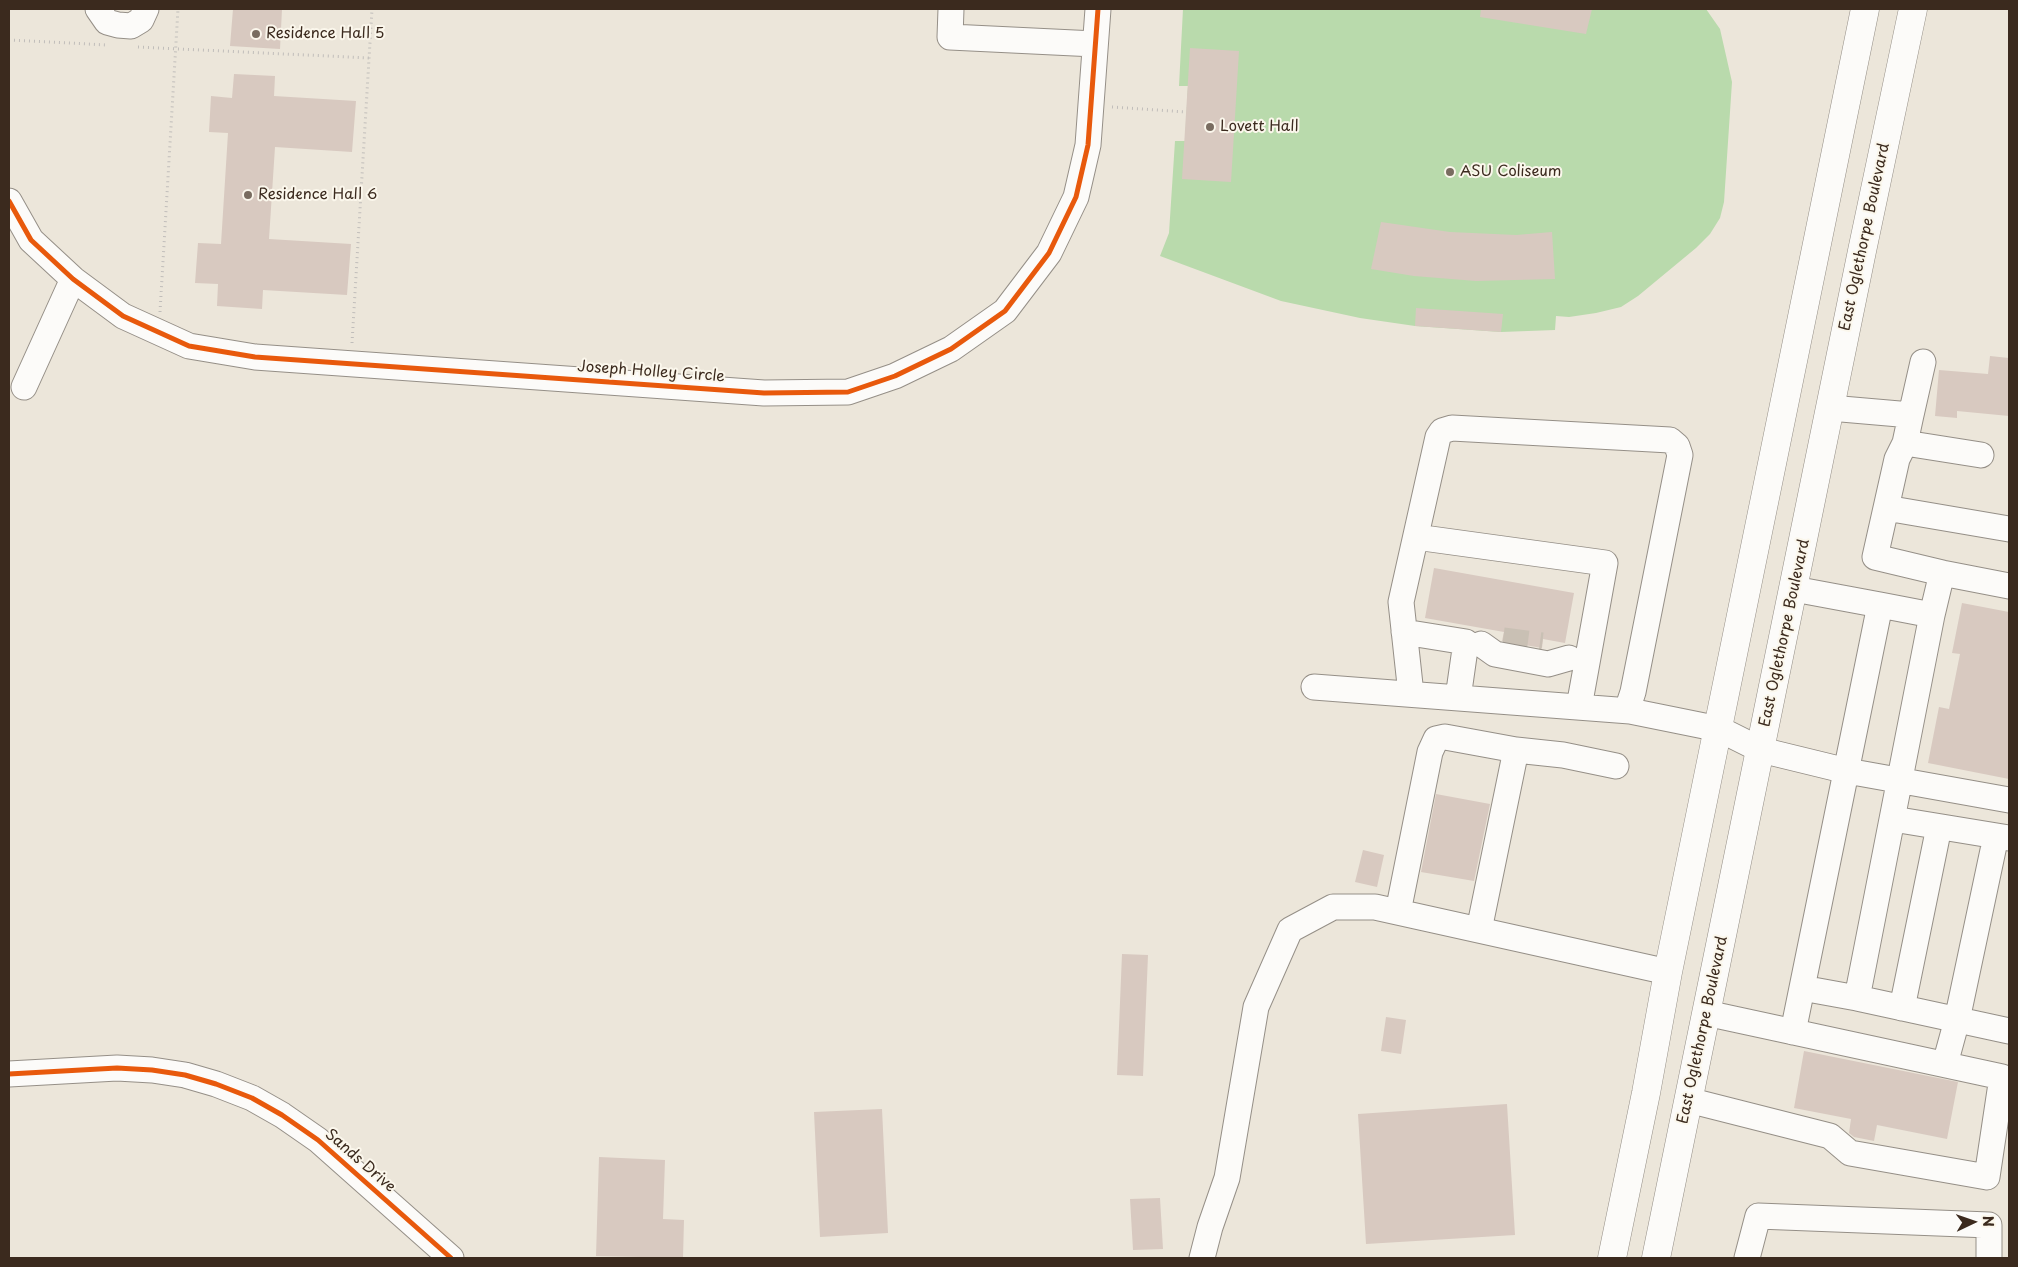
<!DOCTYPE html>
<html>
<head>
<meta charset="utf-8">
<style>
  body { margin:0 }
  #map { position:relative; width:2018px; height:1267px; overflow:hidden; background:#ece6da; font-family:"Playpen Sans",sans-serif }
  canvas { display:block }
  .frame { position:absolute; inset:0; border:10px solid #3b2a1e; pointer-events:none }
  .north { position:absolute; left:1948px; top:1197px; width:50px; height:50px; -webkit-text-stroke:4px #fbf7ec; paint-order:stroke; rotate:87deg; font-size:14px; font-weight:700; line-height:20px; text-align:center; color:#3b2a1e }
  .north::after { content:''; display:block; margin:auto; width:18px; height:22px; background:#3b2a1e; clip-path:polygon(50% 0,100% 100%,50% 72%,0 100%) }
</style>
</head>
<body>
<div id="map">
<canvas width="2018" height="1267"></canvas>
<div class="frame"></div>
<div class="north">N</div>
</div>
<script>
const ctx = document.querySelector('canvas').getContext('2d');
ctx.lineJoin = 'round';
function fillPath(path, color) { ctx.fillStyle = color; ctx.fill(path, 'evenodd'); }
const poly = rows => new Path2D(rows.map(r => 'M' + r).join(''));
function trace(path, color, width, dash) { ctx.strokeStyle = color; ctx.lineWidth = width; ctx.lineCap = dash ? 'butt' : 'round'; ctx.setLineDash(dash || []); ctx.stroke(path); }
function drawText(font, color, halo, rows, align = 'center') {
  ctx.font = font + ' "Playpen Sans",sans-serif'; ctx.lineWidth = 4; ctx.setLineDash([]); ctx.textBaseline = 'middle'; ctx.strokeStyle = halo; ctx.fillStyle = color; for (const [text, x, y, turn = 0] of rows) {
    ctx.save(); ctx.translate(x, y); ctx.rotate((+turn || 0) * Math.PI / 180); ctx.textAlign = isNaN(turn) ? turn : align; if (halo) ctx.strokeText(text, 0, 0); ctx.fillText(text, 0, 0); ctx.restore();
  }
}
fillPath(poly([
  [1183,9,1706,9,1720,29,1732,82,1724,202,1720,218,1710,234,1696,248,1638,296,1621,307,1596,313,1569,317,1556,316,1555,330,1501,332,1415,326,1360,318,1281,301,1160,256,1169,233,1175,141,1185,141,1188,86,1179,86]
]), '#b9daac');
fillPath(poly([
  [233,9,282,9,280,49,230,46],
  [1481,9,1592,9,1586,34,1480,17],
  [1190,48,1239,51,1231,182,1182,179],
  [234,74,275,76,274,96,356,101,352,152,275,147,269,239,351,244,347,295,263,290,262,309,217,306,218,284,195,283,198,243,221,244,228,133,209,132,211,96,232,98],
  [1381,222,1450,232,1516,235,1552,232,1555,279,1476,281,1414,276,1371,269],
  [1416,308,1503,314,1501,332,1415,326],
  [1990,356,2009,358,2009,416,1957,411,1957,418,1935,416,1939,370,1988,374],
  [1434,568,1574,593,1565,643,1543,639,1542,648,1502,641,1504,632,1425,618],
  [1962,603,2009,612,2009,779,1928,763,1939,707,1949,709,1960,654,1952,653],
  [1436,794,1490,804,1474,881,1421,872],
  [1363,850,1384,855,1377,887,1355,882],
  [1122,954,1148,955,1143,1076,1117,1075],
  [1386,1017,1406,1020,1401,1054,1381,1051],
  [1804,1051,1958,1082,1947,1139,1877,1125,1874,1141,1854,1137,1849,1133,1851,1119,1794,1108],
  [1507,1104,1515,1235,1366,1244,1358,1114],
  [882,1109,888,1233,820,1237,814,1112],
  [599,1157,665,1160,663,1219,684,1220,683,1258,596,1256],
  [1160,1198,1163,1249,1133,1250,1130,1199]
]), '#d8c9c0');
trace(poly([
  [1503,640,1542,645]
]), '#c9c0b4', 25, [25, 12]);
const minor = poly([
  [98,9,107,22,118,25,131,26,141,20,146,9],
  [951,9,950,37,1095,44],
  [9,201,31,240,73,279,123,316,189,346,255,357,764,393,848,392,895,376,951,349,1005,311,1049,253,1076,197,1088,145,1098,9],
  [24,387,73,279],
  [1830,408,1911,415,1905,443,1981,455],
  [1911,415,1923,362],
  [1905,443,1897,459,1875,557,1942,573],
  [1886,508,2009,529],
  [1416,537,1605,563,1579,707],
  [1880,605,1932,615,1942,573,2009,586],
  [1404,632,1466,642,1458,698],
  [1481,644,1495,654,1548,664,1569,658],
  [1314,687,1630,711,1719,729,1761,750,1847,771,2009,800],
  [1411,694,1401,602,1438,437,1442,431,1452,428,1670,440,1677,446,1680,455,1633,692,1627,710],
  [1893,819,2009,838],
  [1398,912,1430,752,1436,739,1445,737,1516,750],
  [1479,930,1516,750,1563,755,1616,766],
  [1802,988,1857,998,1932,615],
  [1857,998,2009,1031],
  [1902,1008,1939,827],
  [1793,1032,1880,605,1794,589],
  [1945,1064,1957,1020,1996,836],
  [9,1074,117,1068,152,1070,185,1075,216,1084,252,1098,282,1115,318,1140,451,1258],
  [1688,1100,1830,1136,1850,1153,1987,1177,2002,1077,1706,1013],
  [1202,1258,1210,1227,1227,1178,1256,1007,1290,930,1333,907,1375,907,1668,972],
  [1747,1258,1758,1216,1989,1225,1989,1258]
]);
const major = poly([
  [1612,1258,1646,1093,1668,972,1865,9],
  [1656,1258,1862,251,1913,9]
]);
trace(minor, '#958f87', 27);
trace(major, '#958f87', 29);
trace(poly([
  [9,40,107,45],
  [138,47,369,58],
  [1112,107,1186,112],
  [160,312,178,9],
  [352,343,372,9]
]), '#c0bdba', 3, [1, 4]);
trace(minor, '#fcfbf9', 25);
trace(major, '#fcfbf9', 28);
trace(poly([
  [9,201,31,240,73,279,123,316,189,346,255,357,764,393,848,392,895,376,951,349,1005,311,1049,253,1076,197,1088,145,1098,9],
  [9,1074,117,1068,152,1070,185,1075,216,1084,252,1098,282,1115,318,1140,451,1258]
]), '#e8590c', 5);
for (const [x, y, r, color] of [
  [256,34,5,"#796c60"],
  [1210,127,5,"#796c60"],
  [1450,172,5,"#796c60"],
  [248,195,5,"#796c60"]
]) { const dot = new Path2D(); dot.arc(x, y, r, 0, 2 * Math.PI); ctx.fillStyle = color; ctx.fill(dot); trace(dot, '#fbf7ec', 2); }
drawText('15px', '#3b2a1e', '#fbf7ec', [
  ["Residence Hall 5",266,34],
  ["Lovett Hall",1220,127],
  ["ASU Coliseum",1460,172],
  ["Residence Hall 6",258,195]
], 'left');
drawText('15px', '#3b2a1e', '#fbf7ec', [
  ["East Oglethorpe Boulevard",1865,237,-78],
  ["Joseph Holley Circle",651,372,4],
  ["East Oglethorpe Boulevard",1785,633,-78],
  ["East Oglethorpe Boulevard",1703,1030,-78],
  ["Sands Drive",360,1161,41]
]);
</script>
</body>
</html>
